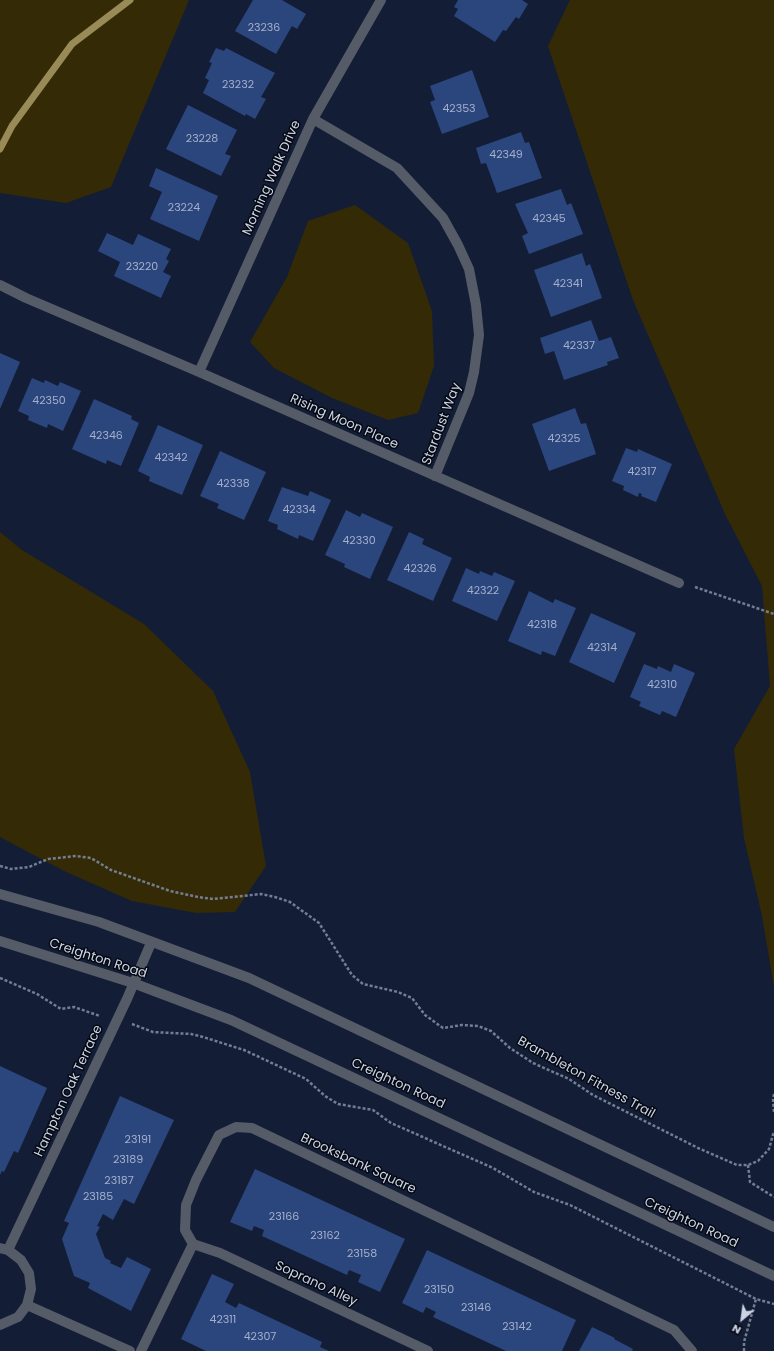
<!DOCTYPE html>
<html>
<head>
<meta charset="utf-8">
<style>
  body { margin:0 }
  #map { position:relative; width:774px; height:1351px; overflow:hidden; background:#131e36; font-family:Poppins,sans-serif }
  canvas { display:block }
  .north { position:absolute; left:722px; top:1299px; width:40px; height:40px; -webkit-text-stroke:3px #050913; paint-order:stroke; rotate:209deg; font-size:11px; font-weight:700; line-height:16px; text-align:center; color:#ccd4e4 }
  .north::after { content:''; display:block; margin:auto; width:14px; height:18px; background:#ccd4e4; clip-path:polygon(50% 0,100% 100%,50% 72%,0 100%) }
</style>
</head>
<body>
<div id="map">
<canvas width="774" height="1351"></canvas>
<div class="north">N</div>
</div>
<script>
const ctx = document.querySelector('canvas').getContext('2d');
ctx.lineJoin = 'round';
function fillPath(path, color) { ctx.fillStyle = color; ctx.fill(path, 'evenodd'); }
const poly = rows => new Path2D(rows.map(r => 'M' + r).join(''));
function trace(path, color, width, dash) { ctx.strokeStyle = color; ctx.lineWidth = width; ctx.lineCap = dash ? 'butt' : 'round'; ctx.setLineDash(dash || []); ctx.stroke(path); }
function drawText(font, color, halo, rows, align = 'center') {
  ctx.font = font + ' Poppins,sans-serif'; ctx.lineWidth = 3; ctx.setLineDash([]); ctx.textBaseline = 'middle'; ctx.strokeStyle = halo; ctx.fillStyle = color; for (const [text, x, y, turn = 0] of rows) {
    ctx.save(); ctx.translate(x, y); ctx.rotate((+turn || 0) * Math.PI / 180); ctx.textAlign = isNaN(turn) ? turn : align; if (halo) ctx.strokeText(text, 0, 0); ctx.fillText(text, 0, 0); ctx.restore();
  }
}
fillPath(poly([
  [0,0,189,0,111,187,66,203,0,193],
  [570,0,774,0,774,987,762,916,744,838,734,749,770,686,762,586,725,514,633,300,548,46],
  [355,205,408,243,432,311,434,366,418,413,388,420,332,398,274,368,250,342,287,277,308,221],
  [0,532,22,550,144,624,213,691,250,772,266,866,235,912,196,913,132,901,64,871,0,837]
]), '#342a05');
trace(poly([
  [0,149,12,126,72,44,130,0]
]), '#988b57', 7);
fillPath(poly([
  [253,0,282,0,306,14,297,29,292,26,276,54,235,31],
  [458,0,522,0,528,4,519,19,516,17,506,31,503,30,495,42,454,16,458,9,454,7],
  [216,48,224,51,226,48,275,73,261,97,266,99,255,119,246,114,245,116,203,93,209,80,205,78,212,63,209,62],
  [472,70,489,117,442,134,430,102,435,100,430,86],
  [188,105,237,130,225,154,231,156,221,176,166,149],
  [521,132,525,143,529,142,542,178,497,193,486,163,481,164,476,148],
  [156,168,218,196,199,241,150,219,162,192,149,186],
  [561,189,567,205,571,203,583,234,529,254,522,236,528,233,515,204],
  [107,233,133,245,138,234,171,249,166,259,169,261,163,272,171,276,161,298,114,276,120,262,98,251],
  [582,253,586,266,590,264,602,298,551,317,534,270],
  [591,320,599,341,611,337,619,358,607,362,608,365,564,380,554,351,545,354,540,338],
  [0,353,20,362,0,409],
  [32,378,44,383,45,380,58,386,60,382,81,391,63,431,48,424,47,428,28,420,29,416,18,411],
  [94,399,132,416,131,419,139,423,121,466,107,460,106,464,72,449],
  [575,408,581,424,586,423,596,454,549,471,532,424],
  [158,425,203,445,182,495,149,481,150,477,138,471],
  [626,448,637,452,638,449,672,464,656,502,641,496,642,494,639,493,638,497,623,490,624,486,612,481],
  [220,451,266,472,244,520,217,508,219,504,200,496],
  [282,487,308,496,310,491,331,500,313,541,299,535,298,539,277,529,278,525,268,521],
  [346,510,360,517,362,513,393,527,370,579,344,567,345,564,325,555],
  [409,532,424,539,422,544,452,558,433,601,387,580],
  [466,568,479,574,480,571,492,576,494,572,515,581,497,621,452,601],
  [529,591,553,603,555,599,576,608,555,656,542,651,541,655,508,641],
  [591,613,636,633,614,683,569,662],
  [644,664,657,669,658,666,671,672,674,664,695,673,676,717,662,711,660,715,639,706,641,702,630,697],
  [0,1066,47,1088,18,1153,14,1151,4,1172,2,1171,0,1175],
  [120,1096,174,1120,134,1204,124,1199,113,1220,103,1214,97,1226,100,1227,96,1234,105,1258,111,1261,110,1263,121,1268,127,1257,151,1269,131,1311,88,1288,90,1283,74,1276,62,1239,69,1223,64,1221],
  [255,1169,405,1239,380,1292,358,1282,361,1275,349,1270,347,1275,262,1236,264,1230,254,1226,252,1231,230,1222],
  [427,1250,576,1320,562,1351,506,1351,433,1317,436,1312,426,1307,423,1313,402,1303],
  [212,1274,234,1284,225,1302,236,1308,239,1303,322,1342,320,1347,329,1351,206,1351,181,1339],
  [592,1327,615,1338,614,1339,633,1349,632,1351,579,1351]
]), '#2b457d');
trace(poly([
  [695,587,774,614],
  [0,866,11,869,29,867,48,859,76,856,91,858,111,870,170,891,198,897,213,899,261,894,275,897,290,902,319,923,352,975,363,984,398,992,412,998,425,1015,443,1028,462,1025,478,1026,491,1031,510,1048,533,1063,569,1079,593,1095,698,1148,737,1165,748,1165,758,1161,769,1149,774,1131],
  [0,978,37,994,61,1009,74,1007,100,1016],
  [132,1024,153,1032,191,1034,203,1037,244,1050,306,1079,325,1096,338,1104,373,1110,391,1123,493,1168,534,1192,570,1205,756,1299,774,1304],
  [774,1094,773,1099,774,1113],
  [748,1165,750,1182,774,1197],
  [744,1351,744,1342,756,1299]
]), '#747e92', 2.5, [3, 2]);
trace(poly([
  [193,1244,220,1253,428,1351]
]), '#555c68', 10);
trace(poly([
  [313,119,397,168,443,218,458,245,469,269,476,305,479,335,474,372,469,393,435,476],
  [0,285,26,298,199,372,679,583],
  [199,372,313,119,381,0],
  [0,1248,8,1250,21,1260,29,1273,31,1289,27,1305,18,1317,0,1325],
  [8,1250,127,999,151,943],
  [27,1305,130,1351],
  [141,1351,193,1244,185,1230,186,1205,196,1180,219,1135,236,1127,252,1128,674,1330,692,1351]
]), '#555c68', 10);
trace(poly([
  [0,894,99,922,249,978,774,1227],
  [0,941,133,983,231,1020,774,1276]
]), '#555c68', 10);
drawText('11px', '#a4b0ca', null, [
  ["23236",264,28],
  ["23232",238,85],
  ["42353",459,109],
  ["23228",202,139],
  ["42349",506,155],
  ["23224",184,208],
  ["42345",549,219],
  ["23220",142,267],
  ["42341",568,284],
  ["42337",579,346],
  ["42350",49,401],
  ["42346",106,436],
  ["42325",564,439],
  ["42342",171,458],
  ["42317",642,472],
  ["42338",233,484],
  ["42334",299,510],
  ["42330",359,541],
  ["42326",420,569],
  ["42322",483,591],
  ["42318",542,625],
  ["42314",602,648],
  ["42310",662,685],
  ["23191",138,1140],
  ["23189",128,1160],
  ["23187",119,1181],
  ["23185",98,1197],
  ["23166",284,1217],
  ["23162",325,1236],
  ["23158",362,1254],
  ["23150",439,1290],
  ["23146",476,1308],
  ["42311",223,1320],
  ["23142",517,1327],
  ["42307",260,1337]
]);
drawText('13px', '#ccd4e4', '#050913', [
  ["Morning Walk Drive",272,178,-66],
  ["Rising Moon Place",344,422,24],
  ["Stardust Way",442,424,-69],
  ["Creighton Road",98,959,18],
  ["Brambleton Fitness Trail",586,1078,29],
  ["Creighton Road",398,1084,25],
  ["Hampton Oak Terrace",69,1091,-65],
  ["Brooksbank Square",358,1164,25],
  ["Creighton Road",691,1223,25],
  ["Soprano Alley",316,1284,25]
]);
</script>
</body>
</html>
